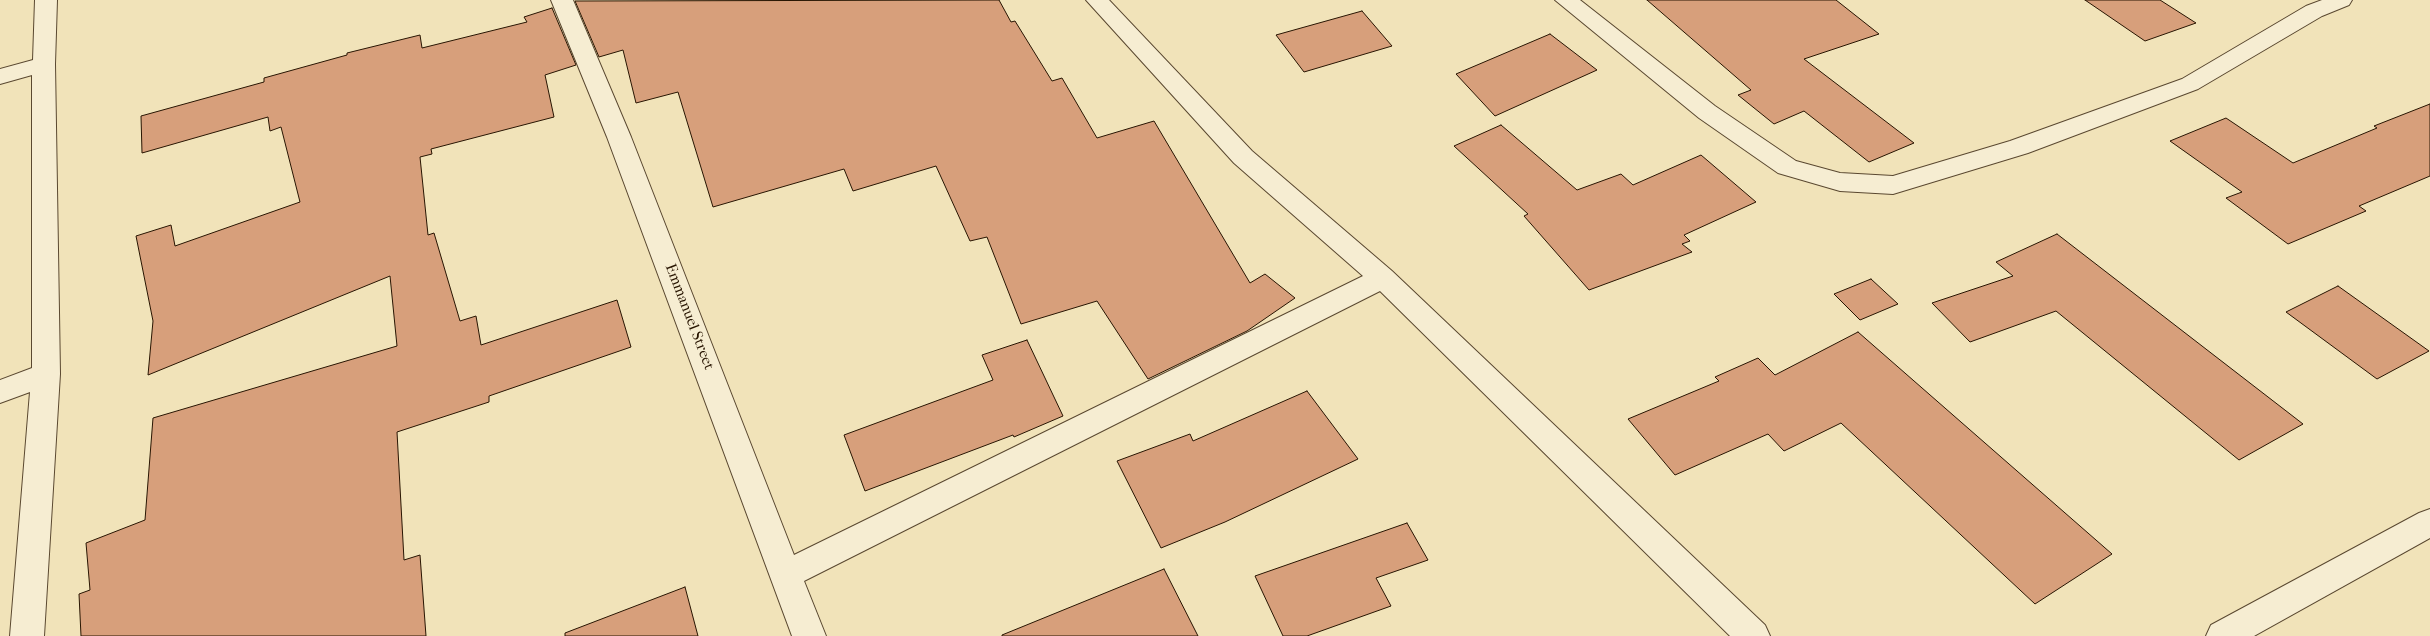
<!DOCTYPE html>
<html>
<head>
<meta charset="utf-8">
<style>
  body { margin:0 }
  canvas { display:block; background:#f1e3b9 }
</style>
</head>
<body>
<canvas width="2430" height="636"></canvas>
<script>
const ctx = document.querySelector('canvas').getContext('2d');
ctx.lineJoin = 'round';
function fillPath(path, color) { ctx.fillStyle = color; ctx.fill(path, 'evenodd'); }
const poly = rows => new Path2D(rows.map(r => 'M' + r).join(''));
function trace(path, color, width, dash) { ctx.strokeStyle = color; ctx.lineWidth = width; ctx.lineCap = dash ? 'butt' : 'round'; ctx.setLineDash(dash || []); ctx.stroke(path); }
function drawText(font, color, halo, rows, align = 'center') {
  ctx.font = font + ' "IM FELL French Canon",serif'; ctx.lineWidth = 4; ctx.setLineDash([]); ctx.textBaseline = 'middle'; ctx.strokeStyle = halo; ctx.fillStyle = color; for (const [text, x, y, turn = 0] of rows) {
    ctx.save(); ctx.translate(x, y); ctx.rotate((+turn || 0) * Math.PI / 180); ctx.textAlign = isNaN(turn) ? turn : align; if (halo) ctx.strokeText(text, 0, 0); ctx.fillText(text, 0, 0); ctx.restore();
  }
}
const building = poly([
  [999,0,1011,22,1015,21,1052,81,1062,78,1097,138,1154,121,1250,283,1265,274,1295,298,1247,331,1148,379,1097,301,1021,324,987,237,970,241,936,166,853,191,844,169,713,207,678,92,636,103,623,50,599,57,575,1,999,0],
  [1647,0,1836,0,1879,34,1804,59,1914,143,1869,162,1804,111,1774,124,1738,95,1751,90,1647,0],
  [2085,0,2160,0,2196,23,2145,41,2085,0],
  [552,8,576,65,545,75,554,117,431,149,432,154,420,157,428,235,434,233,460,321,476,316,481,345,617,300,631,347,489,396,489,402,397,432,404,560,420,555,426,636,81,636,79,594,90,590,86,543,145,520,153,418,397,346,390,276,148,375,153,321,136,236,171,225,175,246,300,202,281,127,270,131,268,117,142,153,141,116,264,82,264,78,347,55,347,53,420,35,422,48,527,22,524,17,552,8],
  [1362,11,1392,46,1304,72,1276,35,1362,11],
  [1550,34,1597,70,1495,116,1456,74,1550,34],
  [2430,104,2430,176,2359,206,2366,211,2288,244,2226,198,2242,192,2170,141,2226,118,2293,163,2377,128,2374,126,2430,104],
  [1501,125,1577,190,1621,174,1633,185,1701,155,1756,202,1684,235,1690,241,1682,244,1692,252,1589,290,1524,216,1528,214,1454,146,1501,125],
  [2057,234,2303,424,2239,460,2056,311,1970,342,1932,303,2013,276,1996,262,2057,234],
  [1871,279,1898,304,1860,320,1834,294,1871,279],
  [2338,286,2429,351,2377,379,2286,312,2338,286],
  [1858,332,2112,554,2035,604,1841,423,1784,451,1768,434,1675,475,1628,419,1719,381,1715,377,1758,358,1775,375,1858,332],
  [1027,340,1063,416,1014,437,1013,435,865,491,844,435,993,380,982,355,1027,340],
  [1307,391,1358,459,1225,522,1161,548,1117,461,1190,434,1193,441,1307,391],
  [1407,523,1428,560,1376,578,1391,606,1307,636,1283,636,1255,576,1407,523],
  [1164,569,1198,636,1002,636,1002,635,1164,569],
  [685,587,698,636,565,636,565,633,685,587]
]);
fillPath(building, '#d79f7b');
trace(building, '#281502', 1);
const minor = poly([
  [35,0,57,0,55,64,60,374,44,636,10,636,30,392,0,403,0,380,32,368,32,75,0,84,0,69,33,60,35,0],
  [551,0,573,0,631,137,794,555,1363,276,1234,163,1086,0,1109,0,1252,151,1392,271,1765,625,1770,636,1730,636,1380,291,804,581,826,636,792,636,607,137,551,0],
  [1555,0,1580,0,1715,106,1796,161,1840,173,1893,176,2010,141,2182,79,2306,6,2322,0,2352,0,2349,5,2322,16,2198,89,2028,153,1893,194,1840,191,1778,173,1699,118,1555,0],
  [2430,509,2430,538,2254,636,2206,636,2211,625,2419,513,2430,509]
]);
trace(minor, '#5a4830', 2);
fillPath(minor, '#f6edd2');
drawText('15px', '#281502', '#f6edd2', [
  ["Emmanuel Street",689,317,69]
]);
</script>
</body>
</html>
